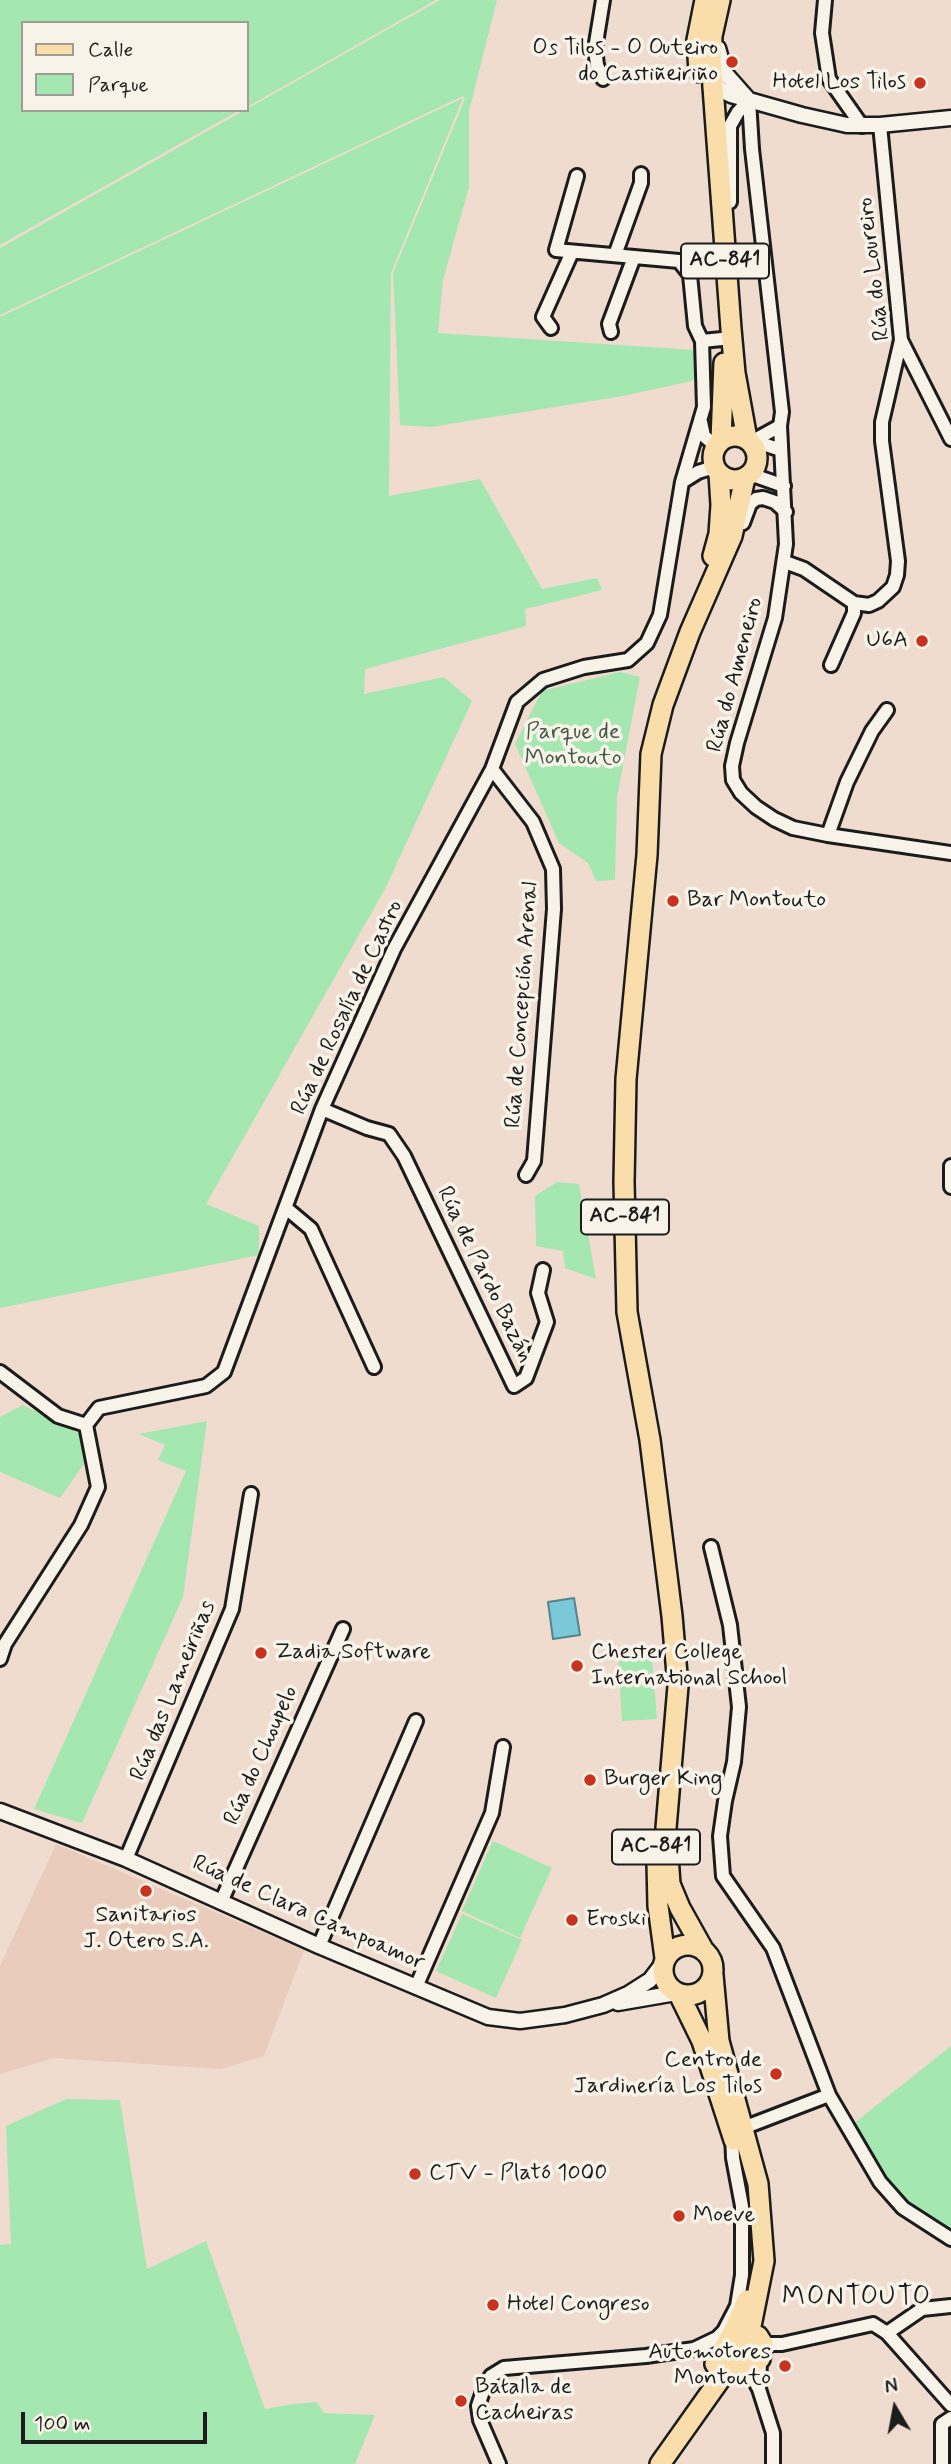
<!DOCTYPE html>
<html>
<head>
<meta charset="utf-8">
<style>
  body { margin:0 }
  #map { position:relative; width:951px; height:2464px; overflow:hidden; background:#efdccf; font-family:Mynerve,sans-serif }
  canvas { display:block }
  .legend { position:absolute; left:21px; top:21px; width:228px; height:91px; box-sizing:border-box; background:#f7f3e8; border:2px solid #9f9d96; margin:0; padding:9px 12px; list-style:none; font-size:21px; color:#1c1c1c }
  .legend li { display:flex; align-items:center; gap:14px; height:35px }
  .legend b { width:35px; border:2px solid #9f9d96 }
  .north { position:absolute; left:860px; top:2373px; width:70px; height:70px; -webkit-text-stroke:5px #f7f3e8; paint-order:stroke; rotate:350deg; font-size:19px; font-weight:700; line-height:28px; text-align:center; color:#1c1c1c }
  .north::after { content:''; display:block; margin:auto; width:24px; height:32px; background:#1c1c1c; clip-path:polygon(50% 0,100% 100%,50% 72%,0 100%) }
  .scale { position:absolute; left:21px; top:2412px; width:186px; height:32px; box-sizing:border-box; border:4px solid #1c1c1c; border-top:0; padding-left:9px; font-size:21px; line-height:24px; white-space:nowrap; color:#1c1c1c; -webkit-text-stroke:5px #f7f3e8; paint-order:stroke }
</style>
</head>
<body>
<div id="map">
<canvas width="951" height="2464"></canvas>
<ul class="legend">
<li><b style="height:9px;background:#f9deab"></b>Calle</li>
<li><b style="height:19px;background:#a5e7b0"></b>Parque</li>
</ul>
<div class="north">N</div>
<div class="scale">100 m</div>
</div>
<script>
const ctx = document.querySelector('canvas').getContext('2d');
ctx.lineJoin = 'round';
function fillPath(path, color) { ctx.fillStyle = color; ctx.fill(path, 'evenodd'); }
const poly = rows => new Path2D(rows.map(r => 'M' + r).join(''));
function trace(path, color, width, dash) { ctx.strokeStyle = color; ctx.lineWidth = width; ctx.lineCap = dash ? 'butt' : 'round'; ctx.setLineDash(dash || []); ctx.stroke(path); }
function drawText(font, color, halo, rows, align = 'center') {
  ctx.font = font + ' Mynerve,sans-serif'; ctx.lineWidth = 7; ctx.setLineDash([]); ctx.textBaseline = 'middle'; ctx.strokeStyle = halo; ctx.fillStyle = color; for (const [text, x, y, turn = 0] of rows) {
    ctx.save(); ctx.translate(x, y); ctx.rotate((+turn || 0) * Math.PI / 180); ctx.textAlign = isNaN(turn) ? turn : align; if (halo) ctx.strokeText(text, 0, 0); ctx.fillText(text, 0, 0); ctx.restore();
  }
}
fillPath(poly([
  [56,1844,304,1950,264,2056,221,2069,54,2058,0,2074,0,1966]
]), '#eaccbd');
fillPath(poly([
  [0,0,436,0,247,107,247,23,23,23,23,110,240,110,0,245],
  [440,0,497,0,469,111,469,187,443,280,438,333,694,350,695,377,692,381,623,396,431,427,400,425,393,273,465,99,463,96,0,315,0,248],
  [463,98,391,273,389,496,480,479,542,589,597,578,602,590,525,609,526,626,365,669,364,694,444,677,472,701,385,889,206,1204,259,1226,259,1255,0,1308,0,317],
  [620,672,640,677,617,797,615,880,596,881,588,863,559,843,515,744,542,691],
  [557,1182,579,1184,596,1279,565,1268,563,1251,536,1246,535,1196],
  [23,1405,80,1434,84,1464,60,1498,0,1472,0,1417],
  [207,1421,183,1597,82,1823,34,1809,186,1471,158,1460,165,1445,139,1434],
  [652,1654,657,1719,622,1721,618,1656],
  [493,1841,552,1868,520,1938,462,1911],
  [462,1914,522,1940,496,1998,436,1971],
  [951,2046,951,2233,904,2203,888,2186,848,2128],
  [66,2099,120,2100,147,2269,206,2241,265,2409,293,2404,317,2402,324,2413,375,2415,355,2464,0,2464,0,2245,11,2244,6,2126]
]), '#a5e7b0');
const water = poly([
  [574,1598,580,1635,553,1639,548,1602,574,1598]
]);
fillPath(water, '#7bc9d8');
trace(water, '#55848d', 2);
const minor = poly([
  [603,0,595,49,597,65,603,79],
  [825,0,822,33,829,79,862,126],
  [749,100,752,149,782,412,780,426,786,544,775,618,737,743,732,766,733,780,741,793,756,807,774,819,793,828,828,835,951,853],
  [880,125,901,340,951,439],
  [577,176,556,250,679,261,690,275,695,326,702,341,722,339],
  [730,202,730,126,738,112,749,100],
  [615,255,641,183,641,174],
  [551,328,543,317,572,252],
  [611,332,609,324,634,257],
  [701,422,704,436,711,442,718,443],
  [751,442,780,426],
  [754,446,763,444,781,450],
  [750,474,784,486],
  [682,482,698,472,714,467],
  [743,523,750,504,756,499,763,498,775,502,786,512],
  [785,562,804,569,854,603,854,613,831,665],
  [854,603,869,605,878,601,893,587,897,575,898,561,882,441,882,422,901,340],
  [492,769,533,822,553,869,554,909,534,1161,526,1175],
  [828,835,847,782,872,731,887,710],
  [322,1109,367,1128,389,1134,404,1156,514,1386,526,1378,547,1322,538,1293,543,1270],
  [951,1166,951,1187],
  [286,1208,311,1229,374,1367],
  [0,1372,58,1416,86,1425],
  [711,1547,730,1625,739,1707,734,1762,725,1801,720,1836,723,1876,773,1948,829,2095,880,2182,903,2208,951,2239],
  [0,1659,5,1644,81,1525,98,1487,86,1425,99,1408,206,1386,224,1372,322,1109,394,949,492,769,517,702,543,680,584,667,628,660,647,643,660,615,682,482,704,407,702,341],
  [126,1859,232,1609,251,1494],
  [221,1902,343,1629],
  [319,1946,416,1721],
  [416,1987,492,1813,503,1747],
  [743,2128,829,2095],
  [887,2333,922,2309,951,2306],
  [763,2344,782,2344,873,2324,887,2333,951,2405],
  [747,2367,759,2389,760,2359],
  [759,2389,773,2433,773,2464],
  [499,2464,480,2420,478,2406,485,2385,491,2376,504,2368,646,2356,694,2349,717,2338,724,2331,737,2306,742,2275,742,2206,733,2158,732,2133],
  [942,2464,942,2424,951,2418]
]);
const tertiary = poly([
  [718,48,725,73,748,99],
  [710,77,721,90,731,95,802,115,847,125,880,125,951,118],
  [0,1811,126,1859,319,1946,488,2017,520,2021,565,2015,603,2005,628,1994,650,1980,663,1963],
  [618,2003,676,1993]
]);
const primary = poly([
  [720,0,712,36,711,60,731,329,735,373,747,439],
  [699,72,697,40,705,0],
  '713 458a22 22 0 1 1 44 0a22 22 0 1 1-44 0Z',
  [721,440,724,363],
  [713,556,719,534,721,505,719,474],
  [657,1863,658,1906,665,1958],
  '663 1970a25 25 0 1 1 50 0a25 25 0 1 1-50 0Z',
  [704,1951,680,1908,670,1884,666,1828,678,1686,672,1616,650,1440,627,1312,624,1182,626,1079,647,855,651,754,663,705,690,632,732,536,745,478],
  [679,1994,702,2041,734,2140],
  [722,2355,747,2367,760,2359,763,2344,758,2336,740,2329],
  [715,2364,735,2328,747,2300],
  [660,2464,733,2361,750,2331,764,2261,758,2184,719,2041,713,1975]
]);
trace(minor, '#1c1c1c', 18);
trace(tertiary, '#1c1c1c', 19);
trace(primary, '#1c1c1c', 24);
trace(minor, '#f7f3e8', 12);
trace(tertiary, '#f7f3e8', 14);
trace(primary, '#f9deab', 19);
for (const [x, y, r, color] of [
  [732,62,7,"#c8321e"],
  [920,83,7,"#c8321e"],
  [922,641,7,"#c8321e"],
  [673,901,7,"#c8321e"],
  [261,1653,7,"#c8321e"],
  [577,1666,7,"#c8321e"],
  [590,1780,7,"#c8321e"],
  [146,1891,7,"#c8321e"],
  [572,1920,7,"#c8321e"],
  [776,2074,7,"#c8321e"],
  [415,2174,7,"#c8321e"],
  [679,2216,7,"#c8321e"],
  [493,2305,7,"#c8321e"],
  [785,2366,7,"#c8321e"],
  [461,2401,7,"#c8321e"]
]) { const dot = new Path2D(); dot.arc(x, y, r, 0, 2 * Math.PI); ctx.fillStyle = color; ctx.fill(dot); trace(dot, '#f7f3e8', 2.5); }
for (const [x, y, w] of [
  [725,261,88],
  [625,1217,88],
  [656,1847,88]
]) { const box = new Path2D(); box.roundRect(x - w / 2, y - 17.5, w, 35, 5); ctx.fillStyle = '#f7f3e8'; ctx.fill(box); trace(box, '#1c1c1c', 2); }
drawText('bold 21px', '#1c1c1c', null, [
  ["AC-841",725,261],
  ["AC-841",625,1217],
  ["AC-841",656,1847]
]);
drawText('23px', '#1c1c1c', '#f7f3e8', [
  ["Os Tilos - O Outeiro",718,49,"right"],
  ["do Castiñeiriño",718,75,"right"],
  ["Hotel Los Tilos",906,83,"right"],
  ["U6A",908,641,"right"],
  ["Bar Montouto",687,901],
  ["Zadia Software",275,1653],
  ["Chester College",591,1653],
  ["International School",591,1679],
  ["Burger King",604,1780],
  ["Sanitarios",146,1916,"center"],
  ["J. Otero S.A.",146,1942,"center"],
  ["Eroski",586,1920],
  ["Centro de",762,2061,"right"],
  ["Jardinería Los Tilos",762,2087,"right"],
  ["CTV - Plató 1000",429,2174],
  ["Moeve",693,2216],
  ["Hotel Congreso",507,2305],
  ["Automotores",771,2353,"right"],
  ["Montouto",771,2379,"right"],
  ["Batalla de",475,2388],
  ["Cacheiras",475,2414]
], 'left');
drawText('23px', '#1c1c1c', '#f7f3e8', [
  ["Rúa do Loureiro",875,269,-97],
  ["Rúa do Ameneiro",736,675,-75],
  ["Rúa de Concepción Arenal",523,1005,-86],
  ["Rúa de Rosalía de Castro",348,1008,-65],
  ["Rúa de Pardo Bazán",484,1275,64],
  ["Rúa das Lameiriñas",174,1691,-68],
  ["Rúa do Choupelo",262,1756,-66],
  ["Rúa de Clara Campoamor",308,1914,24]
]);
drawText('23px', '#455948', '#f7f3e8', [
  ["Parque de",573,733],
  ["Montouto",573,759]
]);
ctx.letterSpacing = '2px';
drawText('26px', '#1c1c1c', '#f7f3e8', [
  ["MONTOUTO",857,2299]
]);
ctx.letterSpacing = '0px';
</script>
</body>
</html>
